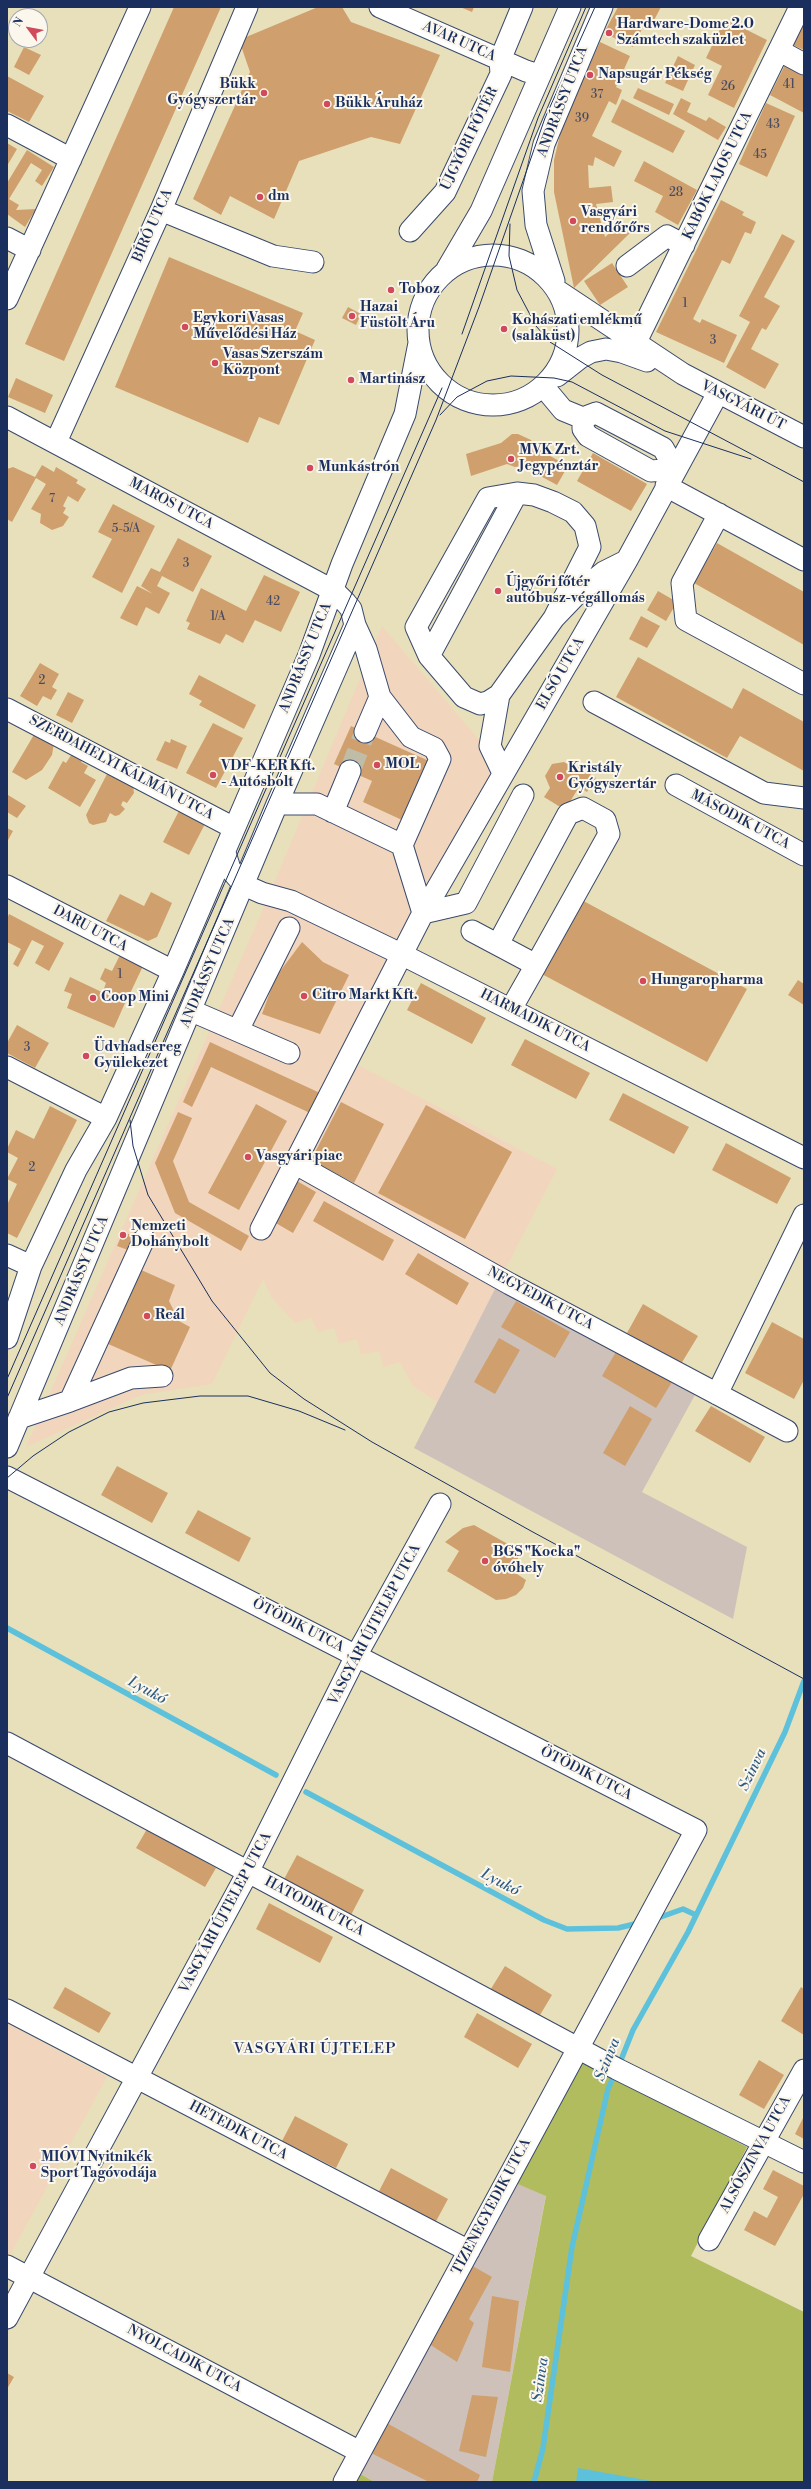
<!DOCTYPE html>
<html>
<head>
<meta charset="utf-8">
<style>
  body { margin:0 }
  #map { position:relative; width:811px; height:2489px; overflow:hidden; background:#e8e0bb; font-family:"Libre Bodoni",serif }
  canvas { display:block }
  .frame { position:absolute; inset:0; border:8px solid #1b2f5e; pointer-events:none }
  .north { position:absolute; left:8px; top:8px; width:40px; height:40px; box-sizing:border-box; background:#fbf7ec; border:1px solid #a1a7b3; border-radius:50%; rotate:302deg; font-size:11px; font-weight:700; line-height:16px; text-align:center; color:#1b2f5e }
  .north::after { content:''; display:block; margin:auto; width:14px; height:18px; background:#d1495b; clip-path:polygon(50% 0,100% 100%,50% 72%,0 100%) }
</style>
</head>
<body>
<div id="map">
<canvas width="811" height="2489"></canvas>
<div class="frame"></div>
<div class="north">N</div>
</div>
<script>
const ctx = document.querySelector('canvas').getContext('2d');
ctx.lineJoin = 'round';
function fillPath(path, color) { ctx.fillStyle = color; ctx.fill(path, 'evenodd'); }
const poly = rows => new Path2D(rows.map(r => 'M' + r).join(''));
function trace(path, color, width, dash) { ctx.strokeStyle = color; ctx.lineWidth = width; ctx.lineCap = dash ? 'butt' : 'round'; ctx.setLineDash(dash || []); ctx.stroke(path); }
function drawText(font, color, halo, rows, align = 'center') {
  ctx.font = font + ' "Libre Bodoni",serif'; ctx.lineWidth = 4; ctx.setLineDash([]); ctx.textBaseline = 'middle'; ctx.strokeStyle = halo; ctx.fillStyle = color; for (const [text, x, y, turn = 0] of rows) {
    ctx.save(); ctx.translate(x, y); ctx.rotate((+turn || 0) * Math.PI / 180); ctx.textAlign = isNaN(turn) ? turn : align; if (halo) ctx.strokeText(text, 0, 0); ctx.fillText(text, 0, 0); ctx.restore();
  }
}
fillPath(poly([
  [382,626,481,742,504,783,356,1064,557,1169,437,1402,413,1386,400,1362,383,1367,379,1351,361,1355,357,1339,339,1344,334,1328,318,1332,311,1318,295,1323,272,1298,263,1279,212,1384,141,1395,26,1447,264,907],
  [7,2023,107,2077,9,2257,7,2255]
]), '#f1d5bd');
fillPath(poly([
  [497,1285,696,1393,642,1492,747,1547,733,1619,414,1448],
  [513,2182,546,2195,492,2482,374,2482,359,2473]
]), '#cec1ba');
fillPath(poly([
  [578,2060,747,2147,691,2256,804,2312,804,2482,492,2482,546,2196,513,2182],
  [359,2473,374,2482,354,2482]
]), '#b0bc5d');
fillPath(poly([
  [578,2468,657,2482,576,2482]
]), '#5dc1db');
trace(poly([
  [7,1628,276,1775],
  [306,1792,544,1920,567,1929,618,1928,639,1923],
  [655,1919,683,1909,696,1915],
  [619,2065,633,2030,688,1932,785,1732,804,1681],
  [534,2482,543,2448,572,2247,608,2089,615,2073]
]), '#5dc1db', 5.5);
fillPath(poly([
  [174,7,221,7,64,361,25,344],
  [318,7,342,7,351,22,440,55,400,144,371,137,299,161,274,219,230,196,221,215,193,199,250,72,239,40],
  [460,7,474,7,472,12],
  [618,7,661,7,651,26,645,23,633,47,604,33],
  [725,19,767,40,734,108,708,95,722,66,706,58],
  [804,21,804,50,793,45],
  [600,42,630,56,616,87,622,90,616,105,609,101,592,136,622,151,614,167,595,157,593,166,588,165,589,188,611,186,613,202,596,204,605,237,620,224,631,232,574,288,554,192,554,160,563,122],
  [24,47,41,55,29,75,14,67],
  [678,56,695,65,683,91,665,83],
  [785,65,804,74,804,113,770,95],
  [7,76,44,96,29,122,7,111],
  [638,88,674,104,669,115,633,98],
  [681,98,691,103,687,112,706,121,709,117,726,127,718,140,673,114],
  [622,99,685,131,673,153,611,122],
  [766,103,795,116,767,177,739,164],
  [7,143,17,149,7,166],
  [27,150,54,167,42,186,35,181,42,170,31,163,9,199,19,205,16,210,36,209,25,227,7,214,7,183],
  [644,161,697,190,678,225,655,212,663,196,634,181],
  [721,200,744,212,742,215,756,222,751,234,745,232,730,264,722,260,693,319,700,323,702,319,737,335,724,363,656,332],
  [782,234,795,241,764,297,780,306,766,330,762,328,751,349,779,364,765,389,726,367,750,322,739,316],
  [169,257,303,313,295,331,315,340,279,425,259,417,248,443,115,387],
  [612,263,628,287,600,305,584,281],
  [348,307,361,314,356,325,342,318],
  [16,378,53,395,45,413,8,397],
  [512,434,518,434,531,440,536,448,568,466,557,485,522,466,515,467,507,464,471,476,466,454,501,443],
  [593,453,647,484,631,511,577,481],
  [42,465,54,472,56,467,78,480,76,483,86,489,78,502,68,496,63,506,66,508,63,513,69,517,63,526,52,530,40,523,41,514,31,509,46,484,36,478,12,522,7,519,7,469,13,467,35,477],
  [113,504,155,526,122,593,92,577,112,539,98,532],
  [178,538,212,556,193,592,162,576,157,586,170,593,159,614,146,607,137,626,120,618,137,586,153,594,141,586,151,568,160,572],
  [717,543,804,592,804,645,694,583],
  [264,575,300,592,281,632,255,620,243,643,226,634,220,644,187,629,190,623,186,621,201,588,246,611],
  [658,591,677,602,666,621,647,610],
  [641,616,660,626,647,648,629,639],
  [638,657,732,709,743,688,804,722,804,771,740,736,727,758,616,697],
  [40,663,59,674,52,687,57,690,51,700,43,696,37,706,20,696],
  [199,675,256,705,244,729,199,705,202,701,189,694],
  [68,692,84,700,72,723,56,715],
  [213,723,243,738,216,788,186,773],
  [351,726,429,761,402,820,363,802,372,781,334,764],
  [35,733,54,743,52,755,42,770,26,780,12,772],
  [171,739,187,746,177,769,156,760,165,741,170,743],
  [73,752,84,758,81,762,88,766,84,773,96,780,80,807,48,788,63,761,66,763],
  [564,762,576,769,578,766,596,778,587,792,579,787,565,810,544,797,550,788,545,776,552,764],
  [108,772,133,785,134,793,127,803,123,801,121,805,125,809,119,815,115,816,110,813,106,822,93,825,89,823,86,815],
  [8,795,26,806,17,818,7,812],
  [181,807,207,820,189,855,163,842],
  [7,828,13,831,7,842],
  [151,892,172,903,157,937,148,941,106,921,120,894,144,906],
  [578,898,747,989,707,1062,538,972],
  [9,914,64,943,49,971,35,963,44,946,32,940,18,967,13,964,21,949,7,942,7,919],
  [302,942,323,962,349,975,320,1034,262,1014,275,978],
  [120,955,143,966,126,1002,103,991,106,983,100,979,105,968,112,971],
  [70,977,125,1003,114,1028,67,1008,72,994,64,991],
  [798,980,804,984,804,1005,788,995],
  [421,983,486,1018,472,1044,407,1010],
  [17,1025,49,1043,35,1068,7,1053,7,1043],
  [525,1039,590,1073,576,1099,511,1065],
  [210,1042,320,1093,310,1113,211,1067,192,1107,183,1102],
  [623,1093,689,1127,674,1154,609,1120],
  [341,1102,384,1124,354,1183,311,1160],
  [256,1104,287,1121,239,1210,208,1193],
  [426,1105,512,1152,465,1239,378,1193],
  [50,1106,77,1120,17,1238,7,1233,7,1205,17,1184,7,1179,18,1158,7,1152,7,1149,16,1130,34,1139],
  [178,1112,192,1118,173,1161,189,1202,249,1236,241,1251,175,1213,155,1163],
  [726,1143,791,1178,777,1204,712,1170],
  [297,1181,316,1192,293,1233,274,1222],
  [324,1201,394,1240,383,1261,313,1221],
  [123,1232,137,1237,131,1251,117,1246],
  [418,1253,469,1283,457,1305,405,1274],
  [139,1269,175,1285,169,1301,179,1321,190,1327,170,1371,106,1343],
  [516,1301,570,1332,555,1358,501,1327],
  [643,1304,698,1336,681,1364,627,1333],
  [772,1322,804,1339,804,1380,794,1399,745,1373],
  [499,1338,520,1350,495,1394,474,1382],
  [617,1350,672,1382,656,1408,602,1376],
  [630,1406,652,1419,625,1466,603,1453],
  [711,1406,765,1437,750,1463,695,1431],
  [117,1466,168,1493,152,1523,101,1495],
  [198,1510,251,1538,239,1562,185,1533],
  [474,1525,522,1552,511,1570,526,1580,523,1588,516,1595,506,1599,496,1600,447,1571,459,1551,445,1542,463,1528],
  [147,1829,216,1868,205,1887,136,1848],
  [297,1855,364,1890,350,1917,283,1881],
  [269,1903,333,1937,320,1963,256,1929],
  [505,1966,552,1995,537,2020,489,1992],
  [65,1987,111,2013,99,2033,53,2008],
  [801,1987,804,1989,804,2035,781,2021],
  [477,2013,532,2044,518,2068,464,2037],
  [759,2060,784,2075,764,2109,739,2095],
  [295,2116,348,2144,336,2168,282,2141],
  [804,2116,804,2139,795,2134],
  [391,2168,448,2199,434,2225,377,2195],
  [773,2170,804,2186,804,2194,775,2246,744,2230,754,2211,767,2218,778,2197,763,2189],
  [469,2264,492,2277,469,2319,474,2323,457,2362,426,2342],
  [492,2296,519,2301,510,2372,482,2367],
  [7,2373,14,2377,7,2389],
  [472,2395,498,2397,486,2457,459,2451],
  [385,2422,480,2475,477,2482,429,2482,371,2453]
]), '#cfa06d');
trace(poly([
  [350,771,365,732]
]), '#bfbda8', 21, [21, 10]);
const minor = poly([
  [380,7,526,71,539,75],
  [780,51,804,64],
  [7,125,71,159],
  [161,210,273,256,313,262],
  [410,231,445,192,501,74,500,60,522,7],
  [7,238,30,250],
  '418 330a75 75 0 1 1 150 0a75 75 0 1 1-150 0Z',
  [627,266,667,236,684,245],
  [447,269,481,211,570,7],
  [554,281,536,225,533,191,544,144,602,7],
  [558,291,683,374,804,437],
  [7,299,140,7],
  [635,344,800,7],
  [557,376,580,358,591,352,606,349,622,352,647,361],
  [543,386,563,410,585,419],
  [596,413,663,448,675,469,651,471,588,436,583,429,583,422,588,416,596,413],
  [7,417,334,591,346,603,351,609,355,625,366,649,380,697,411,737,434,748,440,759,402,845,423,913],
  [56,442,161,210,247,7],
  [666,486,804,560],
  [719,514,682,583,686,620,804,684],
  [554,618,590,547,585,526,573,512,553,502,534,495,517,493,488,498,416,627,429,656,464,697,480,704,488,702,499,695,554,618,578,593,604,572,626,561],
  [429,656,517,493],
  [499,695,490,746,503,773],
  [594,702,764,793,804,798],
  [7,709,234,828],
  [365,732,380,697],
  [676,785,804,855],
  [277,804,317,804,402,845],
  [333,812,350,771],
  [225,853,230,869,244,885,262,893,291,901,403,955,804,1158],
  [7,886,173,971],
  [423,913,466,903,523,795],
  [472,931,536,965,511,1009],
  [498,944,568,814,583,808,605,820,609,834,536,965],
  [192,1011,289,1053],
  [238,1030,289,928],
  [7,1067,106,1118],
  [296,1164,510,1284,787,1431],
  [261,1229,423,913,627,560,718,393],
  [7,1255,31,1266],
  [7,1338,31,1266,76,1170,106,1118,173,971,309,655,342,564,405,414,419,343],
  [717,1394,804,1215],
  [70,1401,131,1378,162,1376],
  [19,1418,70,1401,144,1239],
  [7,1447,277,804,355,625],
  [7,1477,696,1830,344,2482],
  [7,1743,617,2069,804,2162],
  [7,2010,469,2251],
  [709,2240,804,2070],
  [7,2266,360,2452],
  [7,2318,248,1872,356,1656,440,1504]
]);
trace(minor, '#3a4a6c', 23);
trace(minor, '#fff', 21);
trace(poly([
  [510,224,509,256,517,290,536,326,550,342,602,375,804,482],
  [462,334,538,118,586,7],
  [440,415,457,397,487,381,511,376,554,378,572,382,665,431,751,459],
  [130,1120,133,1146,148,1195,212,1301,270,1373,304,1399,372,1442,531,1531,804,1679],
  [7,1379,442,388],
  [7,1398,436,420,479,307,545,118,595,7],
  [7,1478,33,1456,69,1432,109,1412,143,1403,200,1396,248,1396,299,1411,345,1430]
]), '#1b2f5e', 1);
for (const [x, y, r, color] of [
  [609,33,4,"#d1495b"],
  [590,75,4,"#d1495b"],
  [264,93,4,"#d1495b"],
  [327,104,4,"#d1495b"],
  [260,197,4,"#d1495b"],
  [573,221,4,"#d1495b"],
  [391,290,4,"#d1495b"],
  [352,316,4,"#d1495b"],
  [185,327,4,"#d1495b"],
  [504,329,4,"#d1495b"],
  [215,363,4,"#d1495b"],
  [351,380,4,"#d1495b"],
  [511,459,4,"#d1495b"],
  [310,468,4,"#d1495b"],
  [498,591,4,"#d1495b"],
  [377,765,4,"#d1495b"],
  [213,775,4,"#d1495b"],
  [560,777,4,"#d1495b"],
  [643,981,4,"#d1495b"],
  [304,996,4,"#d1495b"],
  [93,998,4,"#d1495b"],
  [86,1056,4,"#d1495b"],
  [248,1157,4,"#d1495b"],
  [123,1235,4,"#d1495b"],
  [147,1316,4,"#d1495b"],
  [485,1561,4,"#d1495b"],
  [33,2166,4,"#d1495b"]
]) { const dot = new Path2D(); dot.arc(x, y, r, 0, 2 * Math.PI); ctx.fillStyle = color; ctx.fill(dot); trace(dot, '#fbf7ec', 1.5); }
drawText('12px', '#484b62', null, [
  ["41",789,85],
  ["26",728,87],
  ["37",597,95],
  ["39",582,119],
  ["43",773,125],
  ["45",760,155],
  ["28",676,193],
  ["1",685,304],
  ["3",713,341],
  ["7",52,499],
  ["5-5/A",126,529],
  ["3",186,564],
  ["42",273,602],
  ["1/A",218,617],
  ["2",42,681],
  ["1",120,975],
  ["3",27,1048],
  ["2",32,1168]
]);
drawText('bold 14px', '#1b2f5e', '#fbf7ec', [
  ["Hardware-Dome 2.0",617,25],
  ["Számtech szaküzlet",617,41],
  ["Napsugár Pékség",598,75],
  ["Bükk",256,85,"right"],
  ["Gyógyszertár",256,101,"right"],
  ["Bükk Áruház",335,104],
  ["dm",268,197],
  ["Vasgyári",581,213],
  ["rendőrőrs",581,229],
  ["Toboz",399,290],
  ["Hazai",360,308],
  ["Füstölt Áru",360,324],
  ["Egykori Vasas",193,319],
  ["Művelődési Ház",193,335],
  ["Kohászati emlékmű",512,321],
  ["(salaküst)",512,337],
  ["Vasas Szerszám",223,355],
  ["Központ",223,371],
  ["Martinász",359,380],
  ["MVK Zrt.",519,451],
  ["Jegypénztár",519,467],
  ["Munkástrón",318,468],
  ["Újgyőri főtér",506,583],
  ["autóbusz-végállomás",506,599],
  ["MOL",385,765],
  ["VDF-KER Kft.",221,767],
  ["- Autósbolt",221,783],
  ["Kristály",568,769],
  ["Gyógyszertár",568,785],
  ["Hungaropharma",651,981],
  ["Citro Markt Kft.",312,996],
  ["Coop Mini",101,998],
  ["Üdvhadsereg",94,1048],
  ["Gyülekezet",94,1064],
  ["Vasgyári piac",256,1157],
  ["Nemzeti",131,1227],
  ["Dohánybolt",131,1243],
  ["Reál",155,1316],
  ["BGS \"Kocka\"",493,1553],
  ["óvóhely",493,1569],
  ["MIÓVI Nyitnikék",41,2158],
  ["Sport Tagóvodája",41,2174]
], 'left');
drawText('14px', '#1b2f5e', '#fbf7ec', [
  ["AVAR UTCA",459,42,24],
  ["ANDRÁSSY UTCA",563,102,-69],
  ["ÚJGYŐRI FŐTÉR",470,139,-64],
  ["KABÓK LAJOS UTCA",718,176,-64],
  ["BÍRÓ UTCA",153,226,-66],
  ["VASGYÁRI ÚT",743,406,27],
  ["MAROS UTCA",171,504,28],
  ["ANDRÁSSY UTCA",306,658,-68],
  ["ELSŐ UTCA",561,674,-60],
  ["SZERDAHELYI KÁLMÁN UTCA",121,768,28],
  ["MÁSODIK UTCA",740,820,28],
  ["DARU UTCA",90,929,28],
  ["ANDRÁSSY UTCA",208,973,-67],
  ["HARMADIK UTCA",535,1021,27],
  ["ANDRÁSSY UTCA",82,1271,-67],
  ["NEGYEDIK UTCA",540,1299,28],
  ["VASGYÁRI ÚJTELEP UTCA",375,1625,-62],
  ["ÖTÖDIK UTCA",298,1626,27],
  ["ÖTÖDIK UTCA",586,1774,27],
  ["HATODIK UTCA",314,1907,28],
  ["VASGYÁRI ÚJTELEP UTCA",226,1913,-62],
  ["HETEDIK UTCA",238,2131,28],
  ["ALSÓSZINVA UTCA",756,2155,-61],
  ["TIZENEGYEDIK UTCA",492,2207,-62],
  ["NYOLCADIK UTCA",184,2359,28]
]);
drawText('italic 15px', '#2f5b84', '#fbf7ec', [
  ["Lyukó",147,1691,29],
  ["Szinva",753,1770,-64],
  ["Lyukó",500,1883,28],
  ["Szinva",608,2060,-68],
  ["Szinva",541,2380,-82]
]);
ctx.letterSpacing = '1px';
drawText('15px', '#1b2f5e', '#fbf7ec', [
  ["VASGYÁRI ÚJTELEP",315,2049]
]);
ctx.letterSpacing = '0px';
</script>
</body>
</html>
